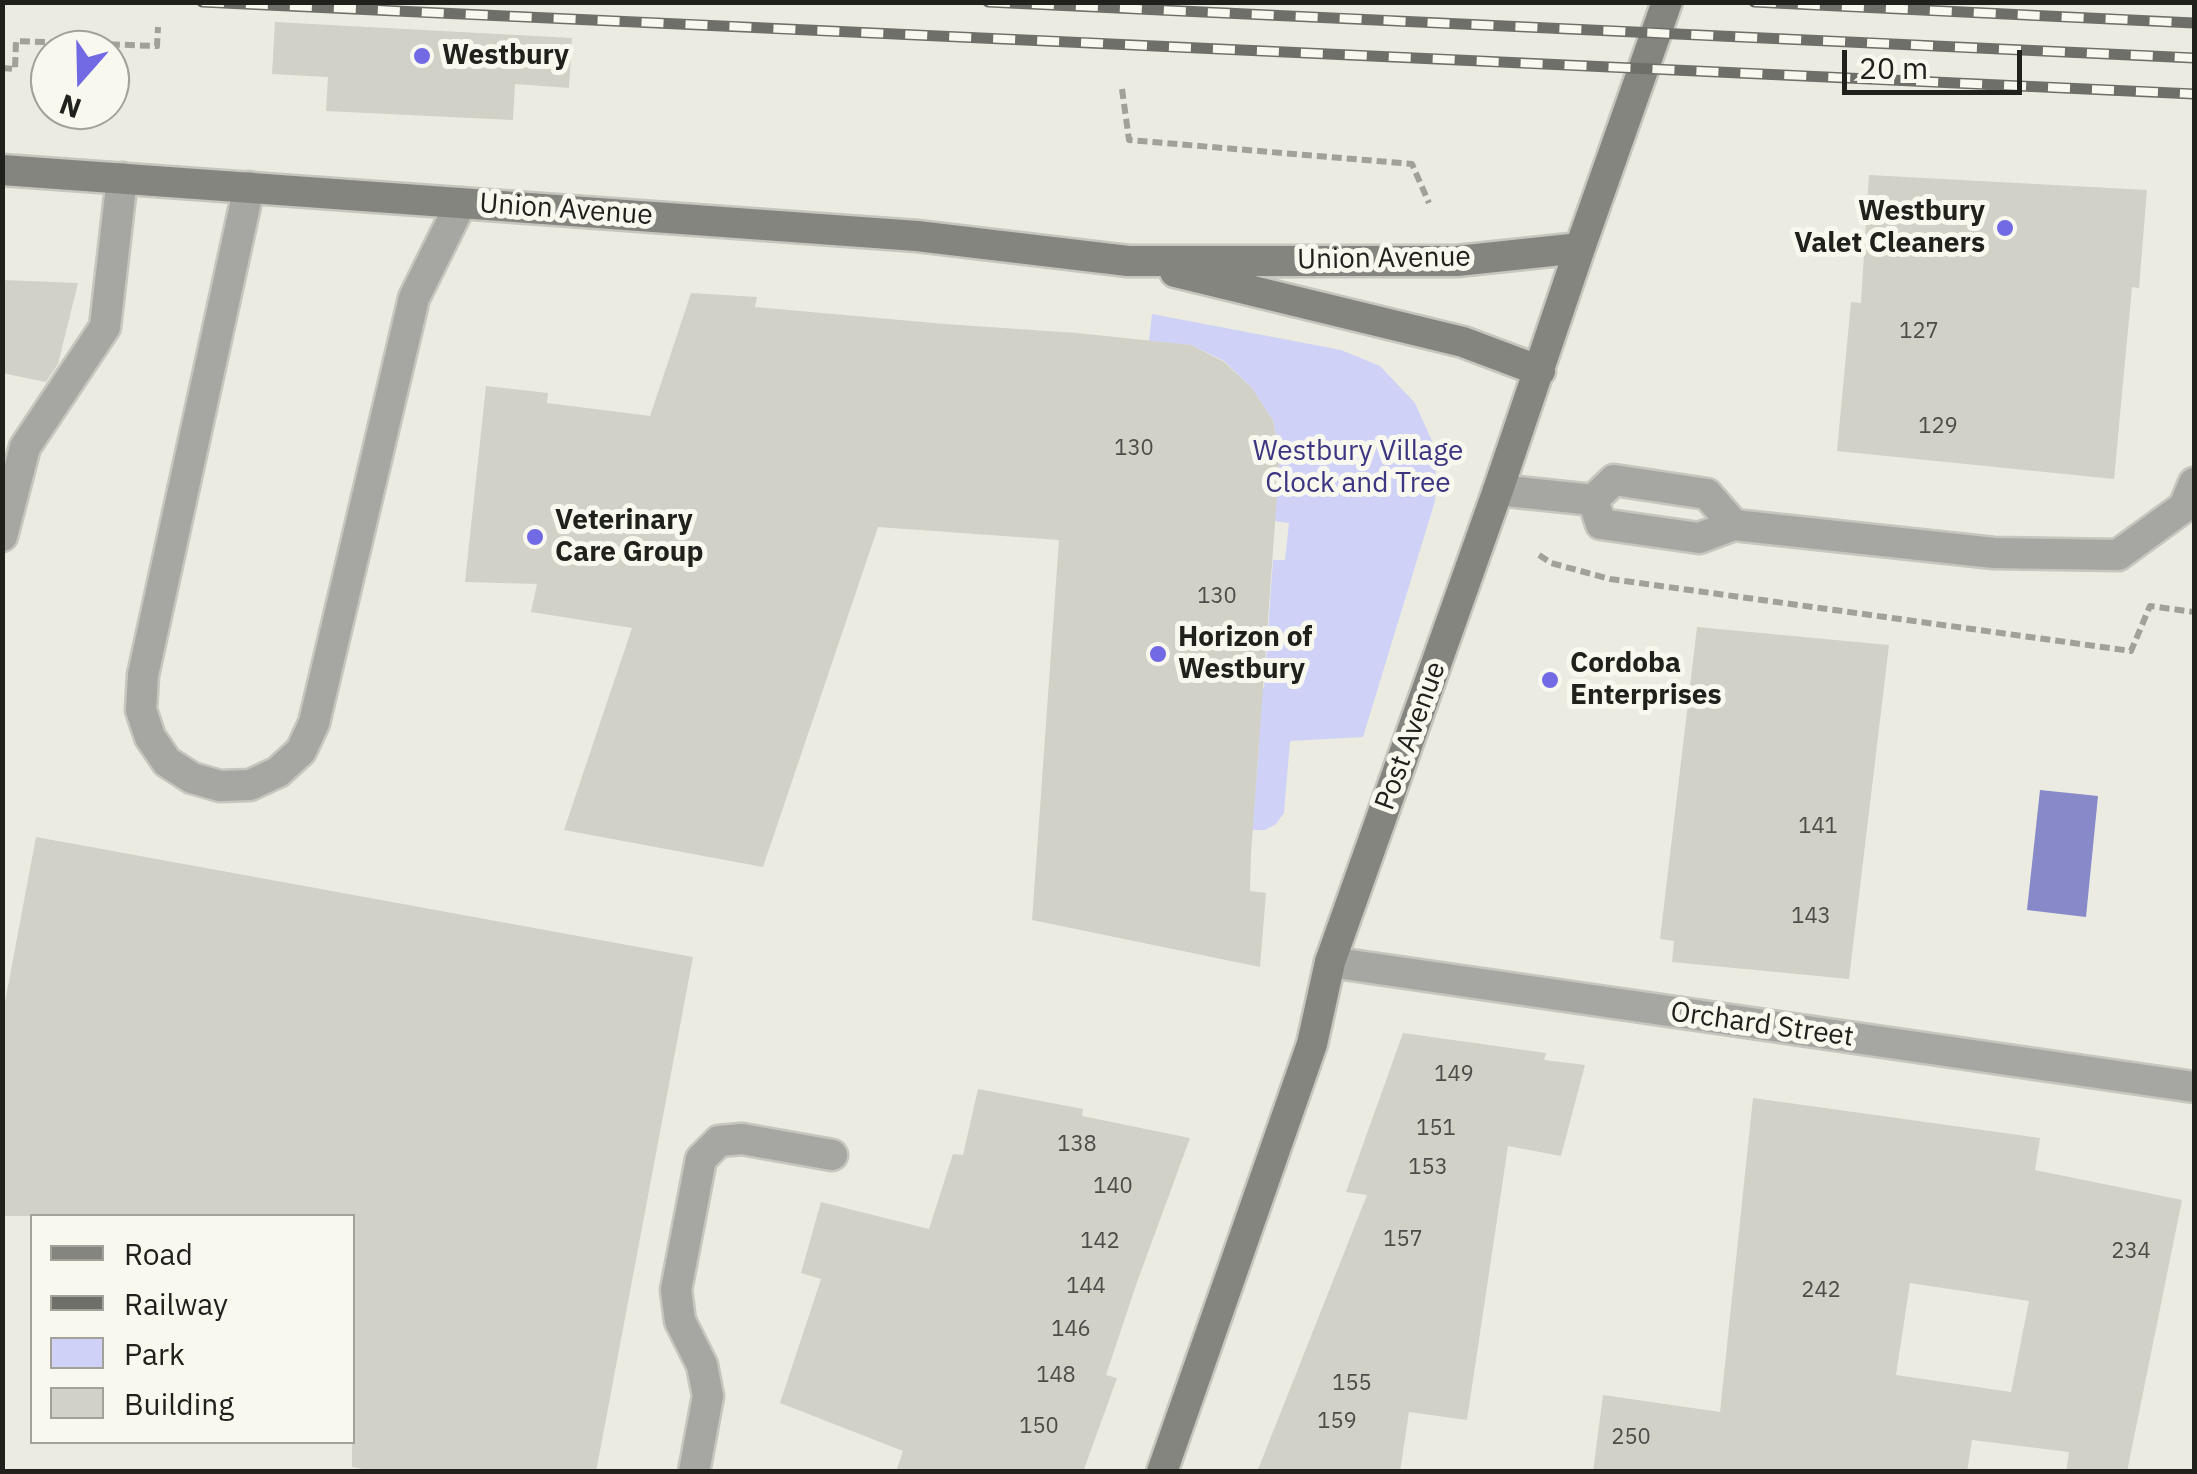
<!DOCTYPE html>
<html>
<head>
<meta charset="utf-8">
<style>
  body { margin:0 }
  #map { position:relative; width:2197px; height:1474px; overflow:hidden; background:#ebebe1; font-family:"IBM Plex Sans",sans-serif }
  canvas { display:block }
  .frame { position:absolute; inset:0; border:5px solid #20201d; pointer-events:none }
  .legend { position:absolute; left:30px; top:1214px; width:325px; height:230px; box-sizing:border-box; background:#f8f8ee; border:2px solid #a2a29a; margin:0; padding:12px 18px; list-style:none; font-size:30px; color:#20201d }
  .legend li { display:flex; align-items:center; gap:20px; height:50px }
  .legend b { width:50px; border:2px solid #a2a29a }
  .north { position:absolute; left:30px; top:30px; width:100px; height:100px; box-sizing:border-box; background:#f8f8ee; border:2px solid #a2a29a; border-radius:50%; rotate:200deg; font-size:28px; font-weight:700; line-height:40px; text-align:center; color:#20201d }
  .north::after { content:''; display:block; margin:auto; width:35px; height:45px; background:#716ae4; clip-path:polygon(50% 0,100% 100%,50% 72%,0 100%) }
  .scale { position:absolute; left:1842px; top:50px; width:180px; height:45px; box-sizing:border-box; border:5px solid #20201d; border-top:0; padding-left:12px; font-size:30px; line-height:35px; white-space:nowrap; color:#20201d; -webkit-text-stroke:8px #f8f8ee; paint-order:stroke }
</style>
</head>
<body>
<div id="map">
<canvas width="2197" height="1474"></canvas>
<div class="frame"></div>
<ul class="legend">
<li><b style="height:12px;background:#85857f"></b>Road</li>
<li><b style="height:12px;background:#6f6f69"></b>Railway</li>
<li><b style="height:28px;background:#cfd2f6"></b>Park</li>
<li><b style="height:28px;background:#d1d1c7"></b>Building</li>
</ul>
<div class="north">N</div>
<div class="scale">20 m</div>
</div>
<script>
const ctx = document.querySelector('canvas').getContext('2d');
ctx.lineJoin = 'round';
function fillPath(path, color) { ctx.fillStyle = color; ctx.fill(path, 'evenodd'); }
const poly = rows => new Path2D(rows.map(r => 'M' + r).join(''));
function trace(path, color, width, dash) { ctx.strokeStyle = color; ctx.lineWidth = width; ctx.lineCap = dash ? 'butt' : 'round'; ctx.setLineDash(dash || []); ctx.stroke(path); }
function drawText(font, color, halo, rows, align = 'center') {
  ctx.font = font + ' "IBM Plex Sans",sans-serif'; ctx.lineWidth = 10; ctx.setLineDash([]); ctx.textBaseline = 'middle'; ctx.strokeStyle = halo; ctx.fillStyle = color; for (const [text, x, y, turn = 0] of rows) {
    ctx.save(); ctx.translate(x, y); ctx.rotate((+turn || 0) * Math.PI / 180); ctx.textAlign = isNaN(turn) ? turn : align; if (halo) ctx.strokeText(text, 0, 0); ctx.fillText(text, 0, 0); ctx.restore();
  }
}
fillPath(poly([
  [1152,314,1341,350,1380,366,1415,403,1436,450,1435,501,1363,737,1290,741,1284,813,1276,824,1265,830,1240,830,1253,819,1259,747,1251,688,1264,688,1273,560,1285,560,1289,523,1274,521,1280,454,1273,421,1252,388,1224,361,1191,345,1149,341]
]), '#cfd2f6');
fillPath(poly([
  [2040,790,2098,796,2086,917,2027,910]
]), '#8889c9');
fillPath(poly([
  [275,22,572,38,569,88,515,84,513,120,326,111,328,77,272,74],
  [1869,175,2147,190,2139,288,2132,287,2114,479,1837,451,1851,302,1861,303],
  [2,280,78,283,58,364,46,382,2,373],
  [691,293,757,297,755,307,945,324,1077,333,1191,345,1224,362,1252,388,1273,421,1280,454,1251,853,1250,891,1266,893,1260,967,1032,920,1059,540,878,527,763,867,564,830,632,628,531,612,537,584,465,582,486,386,548,393,547,403,650,416],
  [1697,627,1889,645,1849,979,1672,962,1674,941,1660,939],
  [36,837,693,957,596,1472,379,1472,352,1467,352,1216,2,1216,2,1018],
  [1403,1033,1546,1053,1544,1060,1585,1065,1561,1156,1508,1146,1467,1420,1409,1412,1400,1472,1257,1472,1367,1195,1346,1192],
  [978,1089,1083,1109,1082,1116,1190,1138,1136,1285,1106,1375,1117,1378,1083,1472,896,1472,903,1451,780,1403,821,1279,801,1273,821,1202,929,1229,953,1154,963,1155],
  [1753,1098,2040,1138,2035,1170,2182,1200,2127,1472,2066,1472,2069,1452,1972,1440,1967,1472,1593,1472,1603,1395,1720,1412],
  [1910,1283,2029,1301,2011,1392,1896,1375]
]), '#d1d1c7');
const lane = poly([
  [249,187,143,675,141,710,150,737,167,762,192,778,220,786,250,785,278,772,301,751,314,723,414,298,461,203],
  [1498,490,1593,500,1614,480,1707,494,1734,525],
  [1593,500,1601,524,1699,538,1734,525,1994,553,2118,555,2184,507,2194,483],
  [2,536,25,447,105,327,122,178],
  [694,1472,708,1396,702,1365,680,1321,676,1290,701,1159,719,1141,742,1139,832,1155]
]);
const street = poly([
  [1330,962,2194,1087]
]);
const secondary = poly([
  [2,170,917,236,1128,261,1457,261,1580,248],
  [1175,272,1463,342,1540,371],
  [1162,1472,1312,1044,1330,962,1498,490,1580,248,1667,2]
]);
trace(lane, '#c6c6be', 35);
trace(street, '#c6c6be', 35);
trace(secondary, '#c6c6be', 35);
trace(poly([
  [2,68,15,69,16,41,157,46,158,27],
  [1122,89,1129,140,1412,164,1429,203],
  [1539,555,1551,563,1610,579,2131,651,2150,606,2194,612]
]), '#a1a19a', 6, [10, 5]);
trace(lane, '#a6a6a2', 30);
trace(street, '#a6a6a2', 30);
trace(secondary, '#85857f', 30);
const rail = poly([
  [202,2,2194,94],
  [988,2,2194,58],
  [1754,2,2194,23]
]);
trace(rail, '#6f6f69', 11);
trace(rail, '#f8f8ee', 8, [22]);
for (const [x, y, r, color] of [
  [422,56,10,"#716ae4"],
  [2005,228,10,"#716ae4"],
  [535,537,10,"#716ae4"],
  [1158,654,10,"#716ae4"],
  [1550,680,10,"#716ae4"]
]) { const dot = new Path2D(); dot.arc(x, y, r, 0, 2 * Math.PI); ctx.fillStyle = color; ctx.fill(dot); trace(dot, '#f8f8ee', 4); }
drawText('22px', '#4c4c48', null, [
  ["127",1919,332],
  ["129",1938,427],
  ["130",1134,449],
  ["130",1217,597],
  ["141",1818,827],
  ["143",1811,917],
  ["149",1454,1075],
  ["151",1436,1129],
  ["138",1077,1145],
  ["153",1428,1168],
  ["140",1113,1187],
  ["157",1403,1240],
  ["142",1100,1242],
  ["234",2131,1252],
  ["144",1086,1287],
  ["242",1821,1291],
  ["146",1071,1330],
  ["148",1056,1376],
  ["155",1352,1384],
  ["159",1337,1422],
  ["150",1039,1427],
  ["250",1631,1438]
]);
drawText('bold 28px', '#20201d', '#f8f8ee', [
  ["Westbury",442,56],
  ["Westbury",1985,212,"right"],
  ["Valet Cleaners",1985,244,"right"],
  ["Veterinary",555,521],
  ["Care Group",555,553],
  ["Horizon of",1178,638],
  ["Westbury",1178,670],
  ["Cordoba",1570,664],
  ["Enterprises",1570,696]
], 'left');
drawText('28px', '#20201d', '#f8f8ee', [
  ["Union Avenue",566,210,4],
  ["Union Avenue",1384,259,-1],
  ["Post Avenue",1411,736,-70],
  ["Orchard Street",1762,1025,8]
]);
drawText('28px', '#3b3582', '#f8f8ee', [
  ["Westbury Village",1358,452],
  ["Clock and Tree",1358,484]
]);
</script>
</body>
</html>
